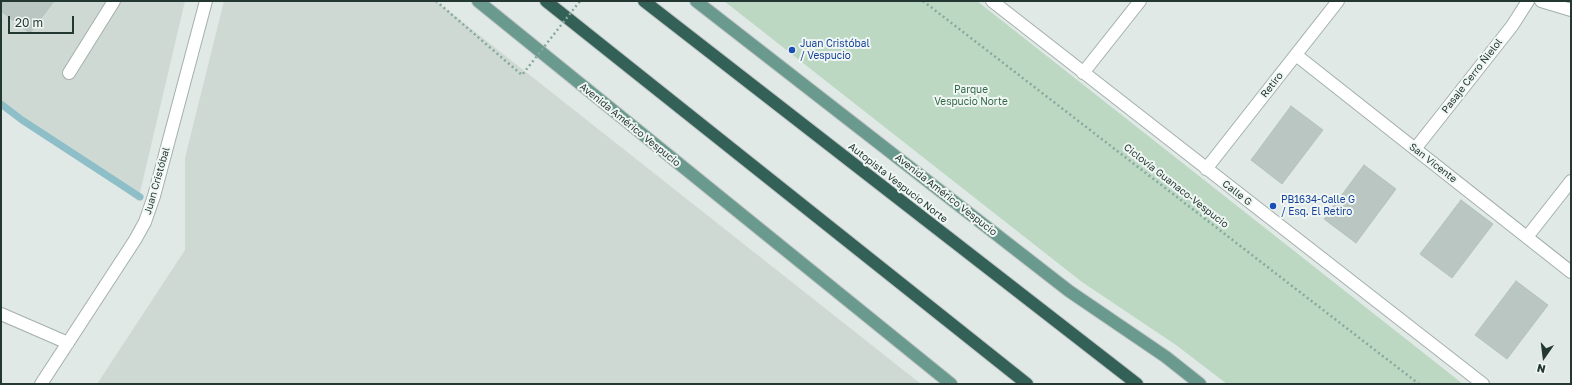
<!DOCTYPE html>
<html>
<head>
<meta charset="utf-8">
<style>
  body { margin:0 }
  #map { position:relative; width:1572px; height:385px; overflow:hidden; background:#e0e9e5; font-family:"Golos Text",sans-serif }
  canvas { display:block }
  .frame { position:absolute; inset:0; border:2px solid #233832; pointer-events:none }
  .north { position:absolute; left:1524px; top:337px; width:40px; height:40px; -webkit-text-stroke:3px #f0f6f3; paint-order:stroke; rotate:194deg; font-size:11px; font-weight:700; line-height:16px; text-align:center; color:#233832 }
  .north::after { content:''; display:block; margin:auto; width:14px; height:18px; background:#233832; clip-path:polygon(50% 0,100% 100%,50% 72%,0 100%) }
  .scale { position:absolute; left:8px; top:16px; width:66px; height:18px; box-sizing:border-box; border:2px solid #233832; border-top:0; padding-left:5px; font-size:12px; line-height:14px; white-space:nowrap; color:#233832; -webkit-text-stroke:3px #f0f6f3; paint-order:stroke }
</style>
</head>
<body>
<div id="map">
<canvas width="1572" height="385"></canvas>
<div class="frame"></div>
<div class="north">N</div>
<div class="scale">20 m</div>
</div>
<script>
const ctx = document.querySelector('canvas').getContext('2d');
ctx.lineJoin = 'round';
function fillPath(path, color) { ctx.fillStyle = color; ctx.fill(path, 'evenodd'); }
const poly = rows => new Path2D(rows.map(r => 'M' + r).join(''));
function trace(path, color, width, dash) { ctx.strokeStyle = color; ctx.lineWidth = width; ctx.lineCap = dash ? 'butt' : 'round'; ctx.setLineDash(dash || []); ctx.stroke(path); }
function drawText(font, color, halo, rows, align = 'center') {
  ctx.font = font + ' "Golos Text",sans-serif'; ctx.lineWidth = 4; ctx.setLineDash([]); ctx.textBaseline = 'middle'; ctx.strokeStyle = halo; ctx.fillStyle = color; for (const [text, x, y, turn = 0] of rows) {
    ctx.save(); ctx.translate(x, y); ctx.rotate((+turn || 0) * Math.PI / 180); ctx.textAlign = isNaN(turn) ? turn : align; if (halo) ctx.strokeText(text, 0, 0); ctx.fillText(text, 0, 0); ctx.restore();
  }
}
fillPath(poly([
  [1,1,185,1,138,201,1,103],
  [224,1,436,1,921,384,97,384,185,250,185,158]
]), '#cfd9d4');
fillPath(poly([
  [724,1,977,1,1463,384,1227,384,1176,345,1082,282]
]), '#bcd8c3');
trace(poly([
  [1,104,22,120,140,197]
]), '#8ebfc8', 7);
const building = poly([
  [1,1,54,1,30,33,1,11,1,1],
  [1291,106,1323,130,1282,184,1251,160,1291,106],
  [1364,165,1396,189,1356,243,1324,219,1364,165],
  [1461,200,1493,224,1452,278,1420,254,1461,200],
  [1516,281,1548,305,1507,359,1475,335,1516,281]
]);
fillPath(building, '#b9c6c1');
trace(building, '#b4c2bc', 1);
const minor = poly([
  [992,1,1483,384],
  [1541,1,1571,10],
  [1296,55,1571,272],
  [69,73,114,1],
  [1083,73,1140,1],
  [1415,149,1512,26,1528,1],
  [1206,169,1338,1],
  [1527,237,1571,181],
  [1,314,68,343],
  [41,384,135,240,145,222,154,196,206,1]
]);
const major = poly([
  [478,1,951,384],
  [696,1,1069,291,1166,357,1200,384]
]);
const highway = poly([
  [546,1,1027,384],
  [644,1,1137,384]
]);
trace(minor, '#a4b0ac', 14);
trace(major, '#bdc3c2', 14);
trace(highway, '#bdc3c2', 14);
trace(poly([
  [923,1,1419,384]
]), '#85a99e', 2.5, [2, 3]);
trace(minor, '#fff', 12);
trace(major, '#6a9a8e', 12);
trace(highway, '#336057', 12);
trace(poly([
  [436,1,522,75,580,1]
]), '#85a99e', 2.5, [2, 3]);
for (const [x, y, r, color] of [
  [792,50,4,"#1a4fb4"],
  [1273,206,4,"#1a4fb4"]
]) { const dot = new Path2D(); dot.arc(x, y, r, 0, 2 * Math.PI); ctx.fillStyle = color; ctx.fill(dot); trace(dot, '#f0f6f3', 1.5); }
drawText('10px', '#164399', '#f0f6f3', [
  ["Juan Cristóbal",800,44],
  ["/ Vespucio",800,56],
  ["PB1634-Calle G",1281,200],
  ["/ Esq. El Retiro",1281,212]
], 'left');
drawText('10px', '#233832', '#f0f6f3', [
  ["Pasaje Cerro Ñielol",1472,76,-52],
  ["Retiro",1272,85,-52],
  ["Avenida Américo Vespucio",630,125,39],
  ["San Vicente",1433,163,38],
  ["Juan Cristóbal",157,181,-74],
  ["Autopista Vespucio Norte",898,183,38],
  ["Ciclovía Guanaco-Vespucio",1176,186,38],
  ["Calle G",1237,193,38],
  ["Avenida Américo Vespucio",946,195,38]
]);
drawText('10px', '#326948', '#f0f6f3', [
  ["Parque",971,90],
  ["Vespucio Norte",971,102]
]);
</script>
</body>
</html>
